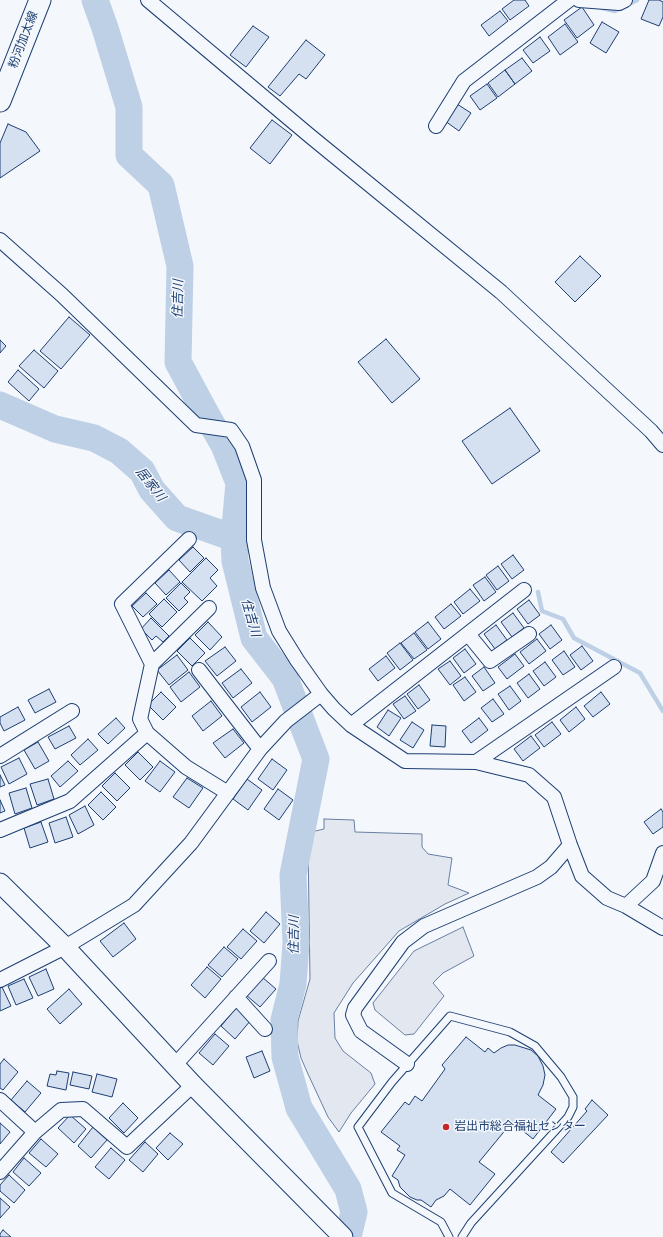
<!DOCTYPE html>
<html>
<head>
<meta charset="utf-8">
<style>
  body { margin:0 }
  canvas { display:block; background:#f4f7fb }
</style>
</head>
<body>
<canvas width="663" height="1237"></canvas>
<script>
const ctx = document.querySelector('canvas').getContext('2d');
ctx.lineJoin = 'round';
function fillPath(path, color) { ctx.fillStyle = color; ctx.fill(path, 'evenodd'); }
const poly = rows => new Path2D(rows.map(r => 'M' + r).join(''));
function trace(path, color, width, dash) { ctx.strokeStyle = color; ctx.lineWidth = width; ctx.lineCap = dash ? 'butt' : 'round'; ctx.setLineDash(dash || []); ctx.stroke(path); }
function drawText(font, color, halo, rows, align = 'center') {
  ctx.font = font + ' Jost,"Noto Sans JP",sans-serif'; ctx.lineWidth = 3; ctx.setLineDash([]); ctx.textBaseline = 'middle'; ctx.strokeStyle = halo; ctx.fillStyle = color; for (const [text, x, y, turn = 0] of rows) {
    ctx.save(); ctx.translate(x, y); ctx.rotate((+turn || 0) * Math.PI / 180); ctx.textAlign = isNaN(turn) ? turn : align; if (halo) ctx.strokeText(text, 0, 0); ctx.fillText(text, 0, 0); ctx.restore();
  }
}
const parking = poly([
  [324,819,354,820,355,832,422,834,422,847,428,854,452,858,448,885,469,893,445,904,399,931,353,983,334,1013,335,1038,343,1051,371,1073,375,1084,351,1113,339,1132,328,1117,308,1074,301,1058,297,1041,298,1021,310,979,308,844,311,832,324,829,324,819],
  [463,927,474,956,443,973,433,983,444,996,414,1034,405,1035,375,1010,373,1003,414,951,463,927]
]);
fillPath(parking, '#e3e8f0');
trace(parking, '#687fa3', 1);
trace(poly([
  [602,8,615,11,637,0],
  [538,592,542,611,563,619,574,638,640,673,663,711]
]), '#bed0e5', 4.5);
trace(poly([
  [95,0,105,28,129,107,129,155,161,185,180,266,178,362,206,414,224,445,239,483,234,538,235,561,254,638,285,678,316,759,293,875,296,943,293,984,284,1020,285,1057,299,1108,348,1189,354,1212,348,1237],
  [0,405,55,429,94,438,119,451,142,471,152,490,177,518,234,538]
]), '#bed0e5', 27);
const building = poly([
  [514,0,525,0,529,6,510,20,502,9,514,0],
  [649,0,659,0,663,2,663,17,659,26,641,19,649,0],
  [582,7,594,25,577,38,564,20,582,7],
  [500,11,508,21,489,36,481,25,500,11],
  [602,22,619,32,606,53,590,43,602,22],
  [565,24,578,42,560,55,548,37,565,24],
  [253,26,269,37,246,67,230,55,253,26],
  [540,37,550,51,533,63,523,50,540,37],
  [306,40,325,55,306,79,299,74,280,96,268,87,306,40],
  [522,58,532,71,515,84,505,70,522,58],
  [505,70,515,84,498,97,488,83,505,70],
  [487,84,497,98,480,110,470,96,487,84],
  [457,104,471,113,459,131,445,121,457,104],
  [272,120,292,135,270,164,250,148,272,120],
  [8,124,26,132,40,151,0,178,0,143,8,124],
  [580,256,601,276,575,302,555,282,580,256],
  [69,317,90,335,61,369,40,351,69,317],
  [386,339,420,379,392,403,358,362,386,339],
  [0,340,6,346,0,353,0,340],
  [34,350,58,371,44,388,19,366,34,350],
  [18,370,39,389,29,401,8,382,18,370],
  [510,408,540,451,492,484,462,441,510,408],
  [193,547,204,558,190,572,179,560,193,547],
  [513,555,524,570,512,579,501,564,513,555],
  [206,558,218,570,210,578,217,586,202,601,182,582,206,558],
  [498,566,509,581,497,590,486,575,498,566],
  [169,570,180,582,166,595,155,583,169,570],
  [485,577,496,592,484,601,473,585,485,577],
  [181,583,190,592,184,598,188,602,179,611,166,598,181,583],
  [470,589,480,601,463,614,454,602,470,589],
  [146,593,157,604,143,617,132,606,146,593],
  [164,599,177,612,162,627,149,614,164,599],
  [529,600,540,615,528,624,517,609,529,600],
  [451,604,461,616,444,629,435,617,451,604],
  [513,613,524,628,512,637,501,622,513,613],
  [151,618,169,636,163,642,156,636,152,640,141,629,151,618],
  [208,622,222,637,210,650,195,635,208,622],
  [428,622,441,639,428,649,415,632,428,622],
  [496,625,507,640,495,649,484,634,496,625],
  [551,625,562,640,550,649,539,634,551,625],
  [414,633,427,650,414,659,401,643,414,633],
  [190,638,205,653,192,666,177,651,190,638],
  [537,639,546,651,529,664,520,652,537,639],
  [400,643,413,660,400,670,387,653,400,643],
  [582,646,593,661,581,670,570,655,582,646],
  [225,647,236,661,217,676,205,661,225,647],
  [465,649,476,664,464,673,453,658,465,649],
  [564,651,575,667,563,675,552,660,564,651],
  [515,654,524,666,507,679,498,667,515,654],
  [177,655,188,670,169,685,157,670,177,655],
  [386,656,395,668,378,681,369,669,386,656],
  [450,661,461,676,450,685,438,669,450,661],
  [545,662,556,677,544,686,533,671,545,662],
  [484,667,495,683,483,691,472,676,484,667],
  [241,669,252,683,233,698,222,683,241,669],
  [189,672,200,687,181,702,170,687,189,672],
  [529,674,540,689,528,698,517,683,529,674],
  [465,677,476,692,464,701,453,685,465,677],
  [419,685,430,700,418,709,407,694,419,685],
  [510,686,521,701,509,710,498,694,510,686],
  [49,689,56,702,35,713,28,700,49,689],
  [161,692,176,707,163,720,148,705,161,692],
  [260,692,271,707,252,722,241,707,260,692],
  [601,692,610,704,593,717,584,706,601,692],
  [405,696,416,711,404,719,393,704,405,696],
  [493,699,504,714,492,722,481,708,493,699],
  [211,701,222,716,203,731,192,716,211,701],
  [18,707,25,720,4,731,0,723,0,717,18,707],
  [576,707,585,719,569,732,560,720,576,707],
  [388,710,401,718,389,736,377,727,388,710],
  [116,718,125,728,108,744,98,734,116,718],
  [479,718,488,730,471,743,462,731,479,718],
  [412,722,424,730,413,748,400,740,412,722],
  [552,722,561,734,544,747,535,735,552,722],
  [432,725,446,726,445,747,430,746,432,725],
  [69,726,76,738,55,749,48,737,69,726],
  [233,729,244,743,225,758,213,743,233,729],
  [531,736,540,748,523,761,514,749,531,736],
  [88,739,98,750,80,765,71,755,88,739],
  [38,742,49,761,35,769,24,750,38,742],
  [138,752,153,767,140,780,125,765,138,752],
  [19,758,27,774,9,784,1,767,19,758],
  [272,759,287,770,273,790,258,779,272,759],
  [68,761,78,771,60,787,51,776,68,761],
  [160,761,175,772,160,792,145,781,160,761],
  [115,773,130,788,117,801,102,786,115,773],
  [0,775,5,785,0,787,0,775],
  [187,778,203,788,189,808,173,797,187,778],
  [48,779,54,799,37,805,30,784,48,779],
  [247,779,262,790,248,810,233,799,247,779],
  [26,788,32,808,15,814,9,793,26,788],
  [278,789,293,800,279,820,264,809,278,789],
  [101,792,116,807,103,820,88,805,101,792],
  [0,800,5,811,0,813,0,800],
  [85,806,94,825,78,834,69,815,85,806],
  [661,809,663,812,663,827,653,834,644,822,661,809],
  [66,817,73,837,55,843,49,823,66,817],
  [41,822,48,842,30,848,24,828,41,822],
  [266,912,280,924,264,943,250,931,266,912],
  [124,923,136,939,113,957,100,941,124,923],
  [243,929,257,941,241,959,227,947,243,929],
  [224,947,238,959,222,977,208,965,224,947],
  [207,967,221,979,205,998,191,985,207,967],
  [46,969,54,989,38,996,29,977,46,969],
  [262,977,276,989,260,1007,246,995,262,977],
  [24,979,33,998,16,1005,8,986,24,979],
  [2,987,11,1006,0,1011,0,988,2,987],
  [69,989,82,1004,60,1024,47,1009,69,989],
  [236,1008,251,1020,235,1039,221,1026,236,1008],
  [215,1034,229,1046,213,1065,199,1053,215,1034],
  [466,1037,485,1052,488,1048,494,1053,501,1048,508,1045,515,1045,531,1050,538,1056,543,1066,545,1075,543,1085,538,1095,556,1109,533,1139,512,1122,479,1162,495,1174,470,1205,450,1189,444,1196,436,1200,431,1207,421,1200,417,1200,410,1197,400,1187,398,1180,392,1176,405,1155,397,1150,400,1146,381,1132,405,1102,409,1105,415,1096,422,1101,445,1069,442,1065,466,1037],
  [262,1051,270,1071,254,1078,246,1057,262,1051],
  [4,1059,18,1072,3,1090,0,1088,0,1064,4,1059],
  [57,1071,69,1073,66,1090,47,1086,50,1074,56,1075,57,1071],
  [73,1072,92,1076,89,1089,70,1085,73,1072],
  [97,1074,117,1079,112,1097,92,1092,97,1074],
  [27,1081,41,1093,25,1112,11,1100,27,1081],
  [592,1100,608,1115,563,1163,551,1152,587,1111,585,1109,592,1100],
  [123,1103,138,1118,124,1133,109,1118,123,1103],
  [70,1115,86,1129,74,1143,58,1128,70,1115],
  [0,1123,10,1132,0,1144,0,1123],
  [93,1127,107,1140,91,1158,78,1146,93,1127],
  [170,1133,183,1144,168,1160,156,1148,170,1133],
  [41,1139,58,1154,46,1167,29,1153,41,1139],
  [145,1142,158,1154,143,1172,129,1160,145,1142],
  [111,1148,125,1160,109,1179,95,1167,111,1148],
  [24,1158,41,1173,29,1186,13,1172,24,1158],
  [9,1175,25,1190,14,1203,0,1191,0,1185,9,1175],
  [0,1198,10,1207,0,1218,0,1198],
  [3,1230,11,1237,0,1237,0,1234,3,1230]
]);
fillPath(building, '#d5e0f0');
trace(building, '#1d3f73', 1);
const lane = poly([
  [449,1237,441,1222,392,1193,358,1127,392,1082,450,1016,510,1032,535,1046,561,1077,573,1097,573,1107,568,1117,471,1223,462,1237]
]);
const street = poly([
  [148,0,310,136,501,292,651,431,663,445],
  [579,0,619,3,625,0],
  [436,126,464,81,569,0],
  [0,240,62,295,196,425,231,430,242,446,254,480,254,540,263,588,279,631,297,660,321,694,334,709,351,725,405,761,476,762,529,775,554,797,570,845,582,876,607,898,626,906,663,928],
  [209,608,152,664,140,719,147,733,186,767,228,793],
  [468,634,490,661,529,634],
  [152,664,122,604,189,539],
  [199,670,260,749],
  [351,725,524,590],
  [0,756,72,711],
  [476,762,614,667],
  [0,830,70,801,147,733],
  [626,906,653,881,663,853],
  [0,980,65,947,134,905,191,843,260,749,286,721,321,694],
  [236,997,265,1029],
  [407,1064,361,1031,353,1015,355,1008,403,942,424,926,537,877,551,867,570,845],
  [175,1065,269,961],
  [0,1100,35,1132,0,1172],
  [35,1132,61,1110,83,1109,127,1147,193,1085]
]);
const secondary = poly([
  [0,883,65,947,193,1085,343,1237]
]);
const primary = poly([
  [0,101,40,0]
]);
trace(lane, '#1d3f73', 9);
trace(street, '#1d3f73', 16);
trace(secondary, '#1d3f73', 21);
trace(primary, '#1d3f73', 23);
trace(lane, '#f4f7fb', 7);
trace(street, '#f4f7fb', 14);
trace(secondary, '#f4f7fb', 19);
trace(primary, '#f4f7fb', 21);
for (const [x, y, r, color] of [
  [446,1127,4,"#c62828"]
]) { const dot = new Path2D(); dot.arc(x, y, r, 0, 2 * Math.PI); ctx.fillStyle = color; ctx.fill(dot); trace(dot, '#f4f7fb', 1.5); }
drawText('12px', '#1d3f73', '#f4f7fb', [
  ["粉河加太線",24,40,-69]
]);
drawText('12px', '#1d3f73', '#f4f7fb', [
  ["岩出市総合福祉センター",454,1127]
], 'left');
drawText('italic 13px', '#1d3f73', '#f4f7fb', [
  ["住吉川",179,299,-89],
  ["居家川",150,485,52],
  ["住吉川",250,618,74],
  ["住吉川",295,935,-90]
]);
</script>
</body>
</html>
